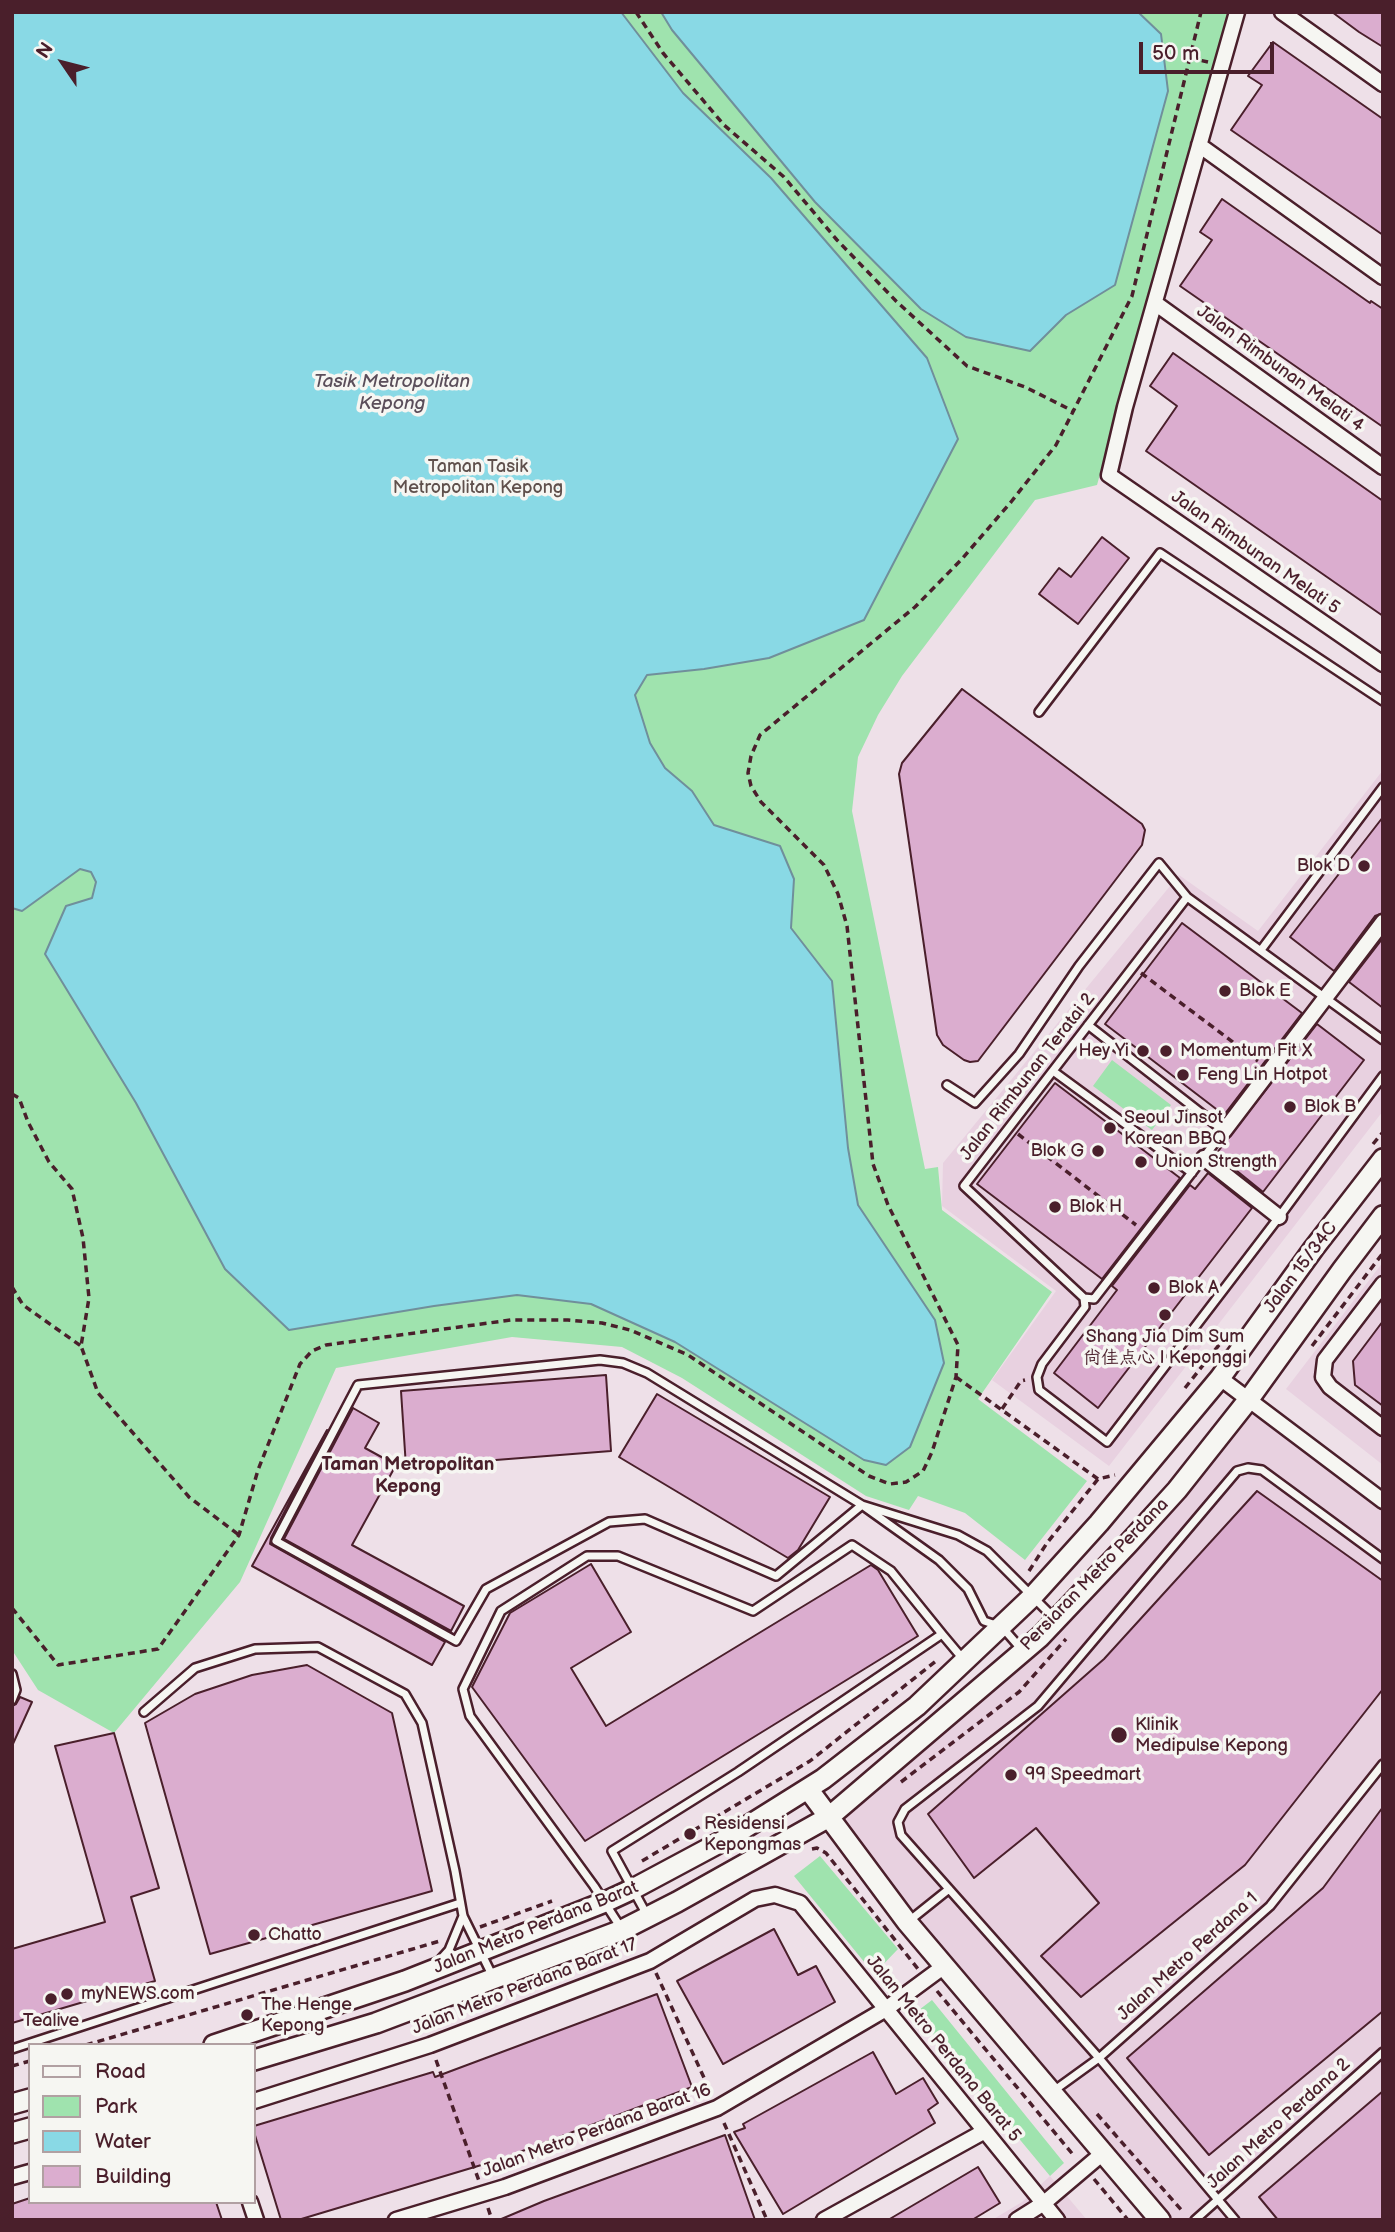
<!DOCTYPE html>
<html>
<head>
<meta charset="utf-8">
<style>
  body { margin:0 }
  #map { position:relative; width:1395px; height:2232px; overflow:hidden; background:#eee0e8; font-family:"Balsamiq Sans",sans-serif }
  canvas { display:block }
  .frame { position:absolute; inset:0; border:14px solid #4a1f2b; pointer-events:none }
  .legend { position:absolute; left:28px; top:2043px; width:228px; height:161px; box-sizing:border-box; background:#f6f6f2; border:2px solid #b1a0a2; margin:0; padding:9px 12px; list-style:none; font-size:21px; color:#4a1f2b }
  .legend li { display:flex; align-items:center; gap:14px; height:35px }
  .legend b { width:35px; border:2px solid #b1a0a2 }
  .north { position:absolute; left:28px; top:28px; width:70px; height:70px; -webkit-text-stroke:5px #f6f6f2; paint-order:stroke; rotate:305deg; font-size:19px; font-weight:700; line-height:28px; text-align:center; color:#4a1f2b }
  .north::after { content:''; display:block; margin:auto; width:24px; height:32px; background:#4a1f2b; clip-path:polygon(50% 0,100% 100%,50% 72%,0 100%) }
  .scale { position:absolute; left:1139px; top:42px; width:135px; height:32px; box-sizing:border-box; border:4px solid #4a1f2b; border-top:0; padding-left:9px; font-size:21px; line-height:24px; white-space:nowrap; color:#4a1f2b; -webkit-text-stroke:5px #f6f6f2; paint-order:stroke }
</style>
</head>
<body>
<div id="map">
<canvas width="1395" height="2232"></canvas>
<div class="frame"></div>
<ul class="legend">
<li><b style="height:9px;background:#f6f6f2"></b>Road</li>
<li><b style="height:19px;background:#9fe3ae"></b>Park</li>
<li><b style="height:19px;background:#89d9e5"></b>Water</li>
<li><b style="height:19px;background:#dbadcf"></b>Building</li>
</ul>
<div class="north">N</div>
<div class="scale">50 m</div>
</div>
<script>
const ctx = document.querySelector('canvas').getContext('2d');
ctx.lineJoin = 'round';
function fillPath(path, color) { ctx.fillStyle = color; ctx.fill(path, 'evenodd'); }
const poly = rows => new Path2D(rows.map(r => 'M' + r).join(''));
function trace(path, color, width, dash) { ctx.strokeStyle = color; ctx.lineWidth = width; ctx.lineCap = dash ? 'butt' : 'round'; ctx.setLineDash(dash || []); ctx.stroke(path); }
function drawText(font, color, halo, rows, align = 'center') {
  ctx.font = font + ' "Balsamiq Sans","LXGW WenKai TC",sans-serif'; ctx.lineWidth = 7; ctx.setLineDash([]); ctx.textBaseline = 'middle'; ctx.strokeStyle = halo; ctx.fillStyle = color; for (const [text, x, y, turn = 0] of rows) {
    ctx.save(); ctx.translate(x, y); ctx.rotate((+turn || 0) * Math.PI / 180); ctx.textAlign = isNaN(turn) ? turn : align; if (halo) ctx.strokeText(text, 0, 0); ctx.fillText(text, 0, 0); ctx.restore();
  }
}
fillPath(poly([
  [1383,770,1383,1111,1109,1466,992,1380,1056,1291,942,1206,943,1163,1179,875,1258,931],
  [1383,1262,1383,1465,1286,1389],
  [1252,1411,1383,1511,1383,2220,1174,2220,970,1983,909,1907,842,1819,1052,1641,1172,1509],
  [1050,2176,1087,2220,992,2220,1022,2202]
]), '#e8d1e0');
fillPath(poly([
  [12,12,1229,12,1097,485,1035,500,902,676,878,715,858,757,852,811,925,1169,938,1167,942,1210,1052,1292,978,1399,1087,1481,1025,1560,965,1513,918,1496,909,1510,866,1496,682,1378,622,1347,512,1337,336,1368,240,1582,114,1733,38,1690,12,1650],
  [1112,1060,1171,1105,1152,1130,1093,1086],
  [820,1856,898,1949,874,1974,794,1876],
  [932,2000,1064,2163,1050,2176,915,2013]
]), '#9fe3ae');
const water = poly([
  [12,12,621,12,683,93,771,178,927,358,958,439,864,620,769,658,704,669,647,675,635,695,650,743,665,768,692,791,714,825,780,846,794,879,791,928,832,981,848,1148,858,1205,935,1320,944,1363,910,1447,886,1465,864,1460,675,1342,591,1304,517,1295,434,1306,289,1330,225,1269,136,1103,45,954,66,906,92,898,96,882,91,872,80,869,22,911,12,908,12,12],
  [661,12,1138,12,1161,34,1168,91,1115,285,1066,315,1030,351,966,337,921,309,815,202,672,30,661,12]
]);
fillPath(water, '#89d9e5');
trace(water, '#708f9b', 2);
const building = poly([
  [1332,12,1383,12,1383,47,1359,32,1332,12],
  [1273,42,1383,119,1383,235,1231,130,1262,85,1248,76,1273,42],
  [1222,199,1370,303,1371,301,1383,309,1383,427,1180,286,1212,240,1200,232,1222,199],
  [1173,353,1383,501,1383,616,1146,451,1177,406,1150,386,1173,353],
  [1102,537,1129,558,1078,624,1039,594,1059,568,1071,577,1102,537],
  [962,689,1142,824,1145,830,1142,845,978,1061,970,1062,964,1060,943,1045,937,1035,899,774,902,763,962,689],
  [1383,817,1383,913,1375,916,1334,971,1290,937,1383,817],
  [1182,923,1302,1013,1224,1115,1105,1024,1182,923],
  [1383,938,1383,1008,1349,982,1383,938],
  [1317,1024,1364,1060,1263,1192,1216,1154,1317,1024],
  [1055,1083,1180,1178,1102,1279,977,1184,1055,1083],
  [1208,1173,1252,1208,1098,1408,1054,1373,1117,1290,1112,1286,1190,1185,1195,1189,1208,1173],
  [1383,1321,1383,1406,1355,1385,1353,1361,1383,1321],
  [606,1375,611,1451,406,1467,401,1391,606,1375],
  [657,1394,830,1497,798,1550,788,1558,619,1457,657,1394],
  [353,1408,379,1423,365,1448,396,1465,352,1545,464,1606,451,1631,284,1539,353,1408],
  [327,1430,271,1538,270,1544,445,1642,432,1665,252,1566,327,1430],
  [1257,1491,1383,1581,1383,1689,1245,1865,1081,1997,1041,1956,1099,1903,1036,1828,974,1878,928,1814,1104,1659,1257,1491],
  [591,1564,631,1632,571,1668,606,1726,871,1565,878,1570,918,1636,585,1841,472,1687,510,1613,591,1564],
  [307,1665,392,1713,432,1891,210,1954,145,1723,195,1694,252,1675,307,1665],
  [20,1697,32,1702,12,1746,12,1706,16,1704,20,1697],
  [114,1733,159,1888,131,1897,155,1981,12,2023,12,1949,105,1922,55,1746,114,1733],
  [1383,1807,1383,2011,1209,2155,1127,2058,1323,1888,1383,1807],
  [774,1929,798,1975,816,1966,835,2002,723,2064,677,1981,774,1929],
  [657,1994,692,2087,488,2164,488,2163,298,2220,281,2220,254,2132,254,2126,433,2072,435,2077,657,1994],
  [873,2052,896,2094,923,2078,938,2103,928,2110,935,2123,783,2214,734,2132,745,2128,743,2124,873,2052],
  [1383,2091,1383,2220,1278,2220,1259,2197,1383,2091],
  [725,2135,755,2220,499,2220,544,2201,725,2135],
  [978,2167,1000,2203,972,2220,888,2220,978,2167],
  [30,2198,30,2202,216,2202,222,2220,12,2220,12,2204,30,2198]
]);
fillPath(building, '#dbadcf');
trace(building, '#4a1f2b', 2);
const lane = poly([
  [1039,712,1160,553,1383,701],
  [1261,950,1383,787],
  [1383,1040,1187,897,964,1186,1084,1298,1085,1307,1042,1364,1037,1377,1039,1390,1107,1442,1279,1217,1383,1076],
  [1053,1071,1192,1173],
  [947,1085,975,1103,1019,1054,1079,966,1159,863,1187,897],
  [1084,1298,1094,1299,1224,1131,1088,1025],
  [600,1360,623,1363,647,1373,862,1505,776,1576,645,1519,609,1522,486,1589,456,1641,276,1541,358,1385,600,1360],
  [942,1634,963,1659],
  [1023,1651,1002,1627,984,1621,968,1589,939,1560,862,1505,958,1535,987,1551,1056,1620],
  [12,1674,16,1690,12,1700],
  [144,1712,195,1668,255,1649,318,1647,405,1694,422,1723,455,1871,463,1916,494,1979],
  [909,1921,949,1889],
  [621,1928,594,1886,470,1716,463,1689,501,1611,587,1556,618,1556,753,1611,852,1545,891,1571,942,1634,738,1772,612,1851,648,1917],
  [439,1961,449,1950,463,1916],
  [12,2049,460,1903],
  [1052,2092,1099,2058,1270,1906,1383,1764],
  [1195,2220,1383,2052],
  [1235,2220,1099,2058,901,1835,898,1822,905,1809,1038,1706,1237,1471,1248,1468,1262,1470,1383,1559]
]);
const street = poly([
  [1237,12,1125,407,1109,475,1383,664],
  [1282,12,1383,84],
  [1199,145,1383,277],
  [1155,303,1383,467],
  [1224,1131,1383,922],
  [1204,1158,1279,1217],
  [1383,1284,1325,1360,1323,1377,1330,1387,1383,1428],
  [1220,1378,1383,1501],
  [254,2101,430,2045,650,1961,755,1899,775,1895,800,1903,1057,2220],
  [12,2177,30,2172],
  [250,2202,256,2220],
  [396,2220,505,2187,717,2108,886,2009,943,1967],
  [824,2220,985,2131],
  [1017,2220,1044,2203,1103,2153]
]);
const secondary = poly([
  [808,1789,907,1922,1160,2220],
  [214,2045,405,1981,605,1902,633,1889,732,1836,823,1779,917,1706,1033,1596,1099,1523,1220,1378,1314,1248,1383,1159],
  [254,2060,376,2023,622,1930,677,1902,829,1817,1040,1637,1128,1544,1177,1490,1249,1399,1342,1270,1383,1216],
  [12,2104,30,2099],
  [12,2133,30,2128]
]);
trace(lane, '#4a1f2b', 12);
trace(street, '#4a1f2b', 19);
trace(secondary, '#4a1f2b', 24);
trace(poly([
  [636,12,663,53,724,125,784,177,837,240,896,301,967,366,1025,387,1073,411],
  [1190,58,1208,62],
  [1141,973,1258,1061],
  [12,1094,19,1098,28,1122,49,1162,72,1189,83,1238,89,1298,81,1346,98,1393,189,1497,239,1535],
  [1018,1134,1136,1225],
  [1373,1144,1383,1132],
  [12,1287,23,1305,81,1346],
  [1312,1346,1383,1253],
  [956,1377,1098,1479],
  [1185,1388,1226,1336],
  [1002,1409,1021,1381,1025,1380],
  [1029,1571,1047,1543,1098,1479,1115,1475],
  [12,1608,58,1665,158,1649,239,1535,258,1470,300,1364,312,1351,326,1345,511,1320,568,1320,602,1323,630,1330,688,1355,869,1476,890,1484,906,1482,923,1471,932,1452,956,1377,958,1345,888,1205,873,1164,847,926,838,894,824,865,761,802,751,786,748,773,751,756,760,735,915,607,961,560,1011,502,1056,445,1132,296,1201,12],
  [901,1782,1019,1692,1066,1639],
  [812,1849,817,1848,826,1853,918,1969],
  [642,1861,810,1761,936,1661],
  [480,1927,552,1901],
  [656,1973,711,2093],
  [937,1991,1075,2157],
  [86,2045,440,1941],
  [436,2060,479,2181],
  [12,2066,30,2061],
  [1097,2114,1184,2213],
  [724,2123,767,2220],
  [1094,2179,1128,2220],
  [488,2208,492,2220]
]), '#4a1f2b', 3.5, [7, 5]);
trace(lane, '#f6f6f2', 7);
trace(street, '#f6f6f2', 14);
trace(secondary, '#f6f6f2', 19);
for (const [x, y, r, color] of [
  [1364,866,7,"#4a1f2b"],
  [1225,991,7,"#4a1f2b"],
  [1143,1051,7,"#4a1f2b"],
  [1166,1051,7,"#4a1f2b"],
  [1183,1075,7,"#4a1f2b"],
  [1290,1107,7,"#4a1f2b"],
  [1110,1128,7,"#4a1f2b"],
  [1098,1151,7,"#4a1f2b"],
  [1141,1162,7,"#4a1f2b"],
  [1055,1207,7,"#4a1f2b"],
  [1154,1288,7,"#4a1f2b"],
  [1165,1315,7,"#4a1f2b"],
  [1119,1735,9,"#4a1f2b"],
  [1011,1775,7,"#4a1f2b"],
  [690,1834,7,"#4a1f2b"],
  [254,1935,7,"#4a1f2b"],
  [67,1994,7,"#4a1f2b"],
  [51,1999,7,"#4a1f2b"],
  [247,2015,7,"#4a1f2b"]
]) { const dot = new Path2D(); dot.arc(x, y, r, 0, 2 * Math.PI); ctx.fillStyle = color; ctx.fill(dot); trace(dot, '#f6f6f2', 2.5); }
drawText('18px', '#4a1f2b', '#f6f6f2', [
  ["Jalan Rimbunan Melati 4",1280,369,36],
  ["Jalan Rimbunan Melati 5",1255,553,35],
  ["Jalan Rimbunan Teratai 2",1028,1077,-52],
  ["Jalan 15/34C",1301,1268,-53],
  ["Persiaran Metro Perdana",1095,1575,-46],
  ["Jalan Metro Perdana Barat",536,1928,-22],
  ["Jalan Metro Perdana 1",1188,1957,-42],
  ["Jalan Metro Perdana Barat 17",525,1987,-21],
  ["Jalan Metro Perdana Barat 5",943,2049,51],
  ["Jalan Metro Perdana 2",1279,2124,-42],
  ["Jalan Metro Perdana Barat 16",597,2131,-20]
]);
drawText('18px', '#5f504c', '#f6f6f2', [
  ["Taman Tasik",478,467],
  ["Metropolitan Kepong",478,488]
]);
drawText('18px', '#4a1f2b', '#f6f6f2', [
  ["Blok D",1350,866,"right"],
  ["Blok E",1239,991],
  ["Hey Yi",1129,1051,"right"],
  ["Momentum Fit X",1180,1051],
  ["Feng Lin Hotpot",1197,1075],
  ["Blok B",1304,1107],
  ["Seoul Jinsot",1124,1118],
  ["Korean BBQ",1124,1139],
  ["Blok G",1084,1151,"right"],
  ["Union Strength",1155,1162],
  ["Blok H",1069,1207],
  ["Blok A",1168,1288],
  ["Shang Jia Dim Sum",1165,1337,"center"],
  ["尚佳点心 | Keponggi",1165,1358,"center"],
  ["Klinik",1135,1725],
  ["Medipulse Kepong",1135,1746],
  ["99 Speedmart",1025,1775],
  ["Residensi",704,1824],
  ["Kepongmas",704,1845],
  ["Chatto",268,1935],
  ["myNEWS.com",81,1994],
  ["The Henge",261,2005],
  ["Kepong",261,2026],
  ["Tealive",51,2021,"center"]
], 'left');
drawText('italic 19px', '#5a4e5a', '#f6f6f2', [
  ["Tasik Metropolitan",392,382],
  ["Kepong",392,404]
]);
drawText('bold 19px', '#4a1f2b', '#f6f6f2', [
  ["Taman Metropolitan",408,1465],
  ["Kepong",408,1487]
]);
</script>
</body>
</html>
